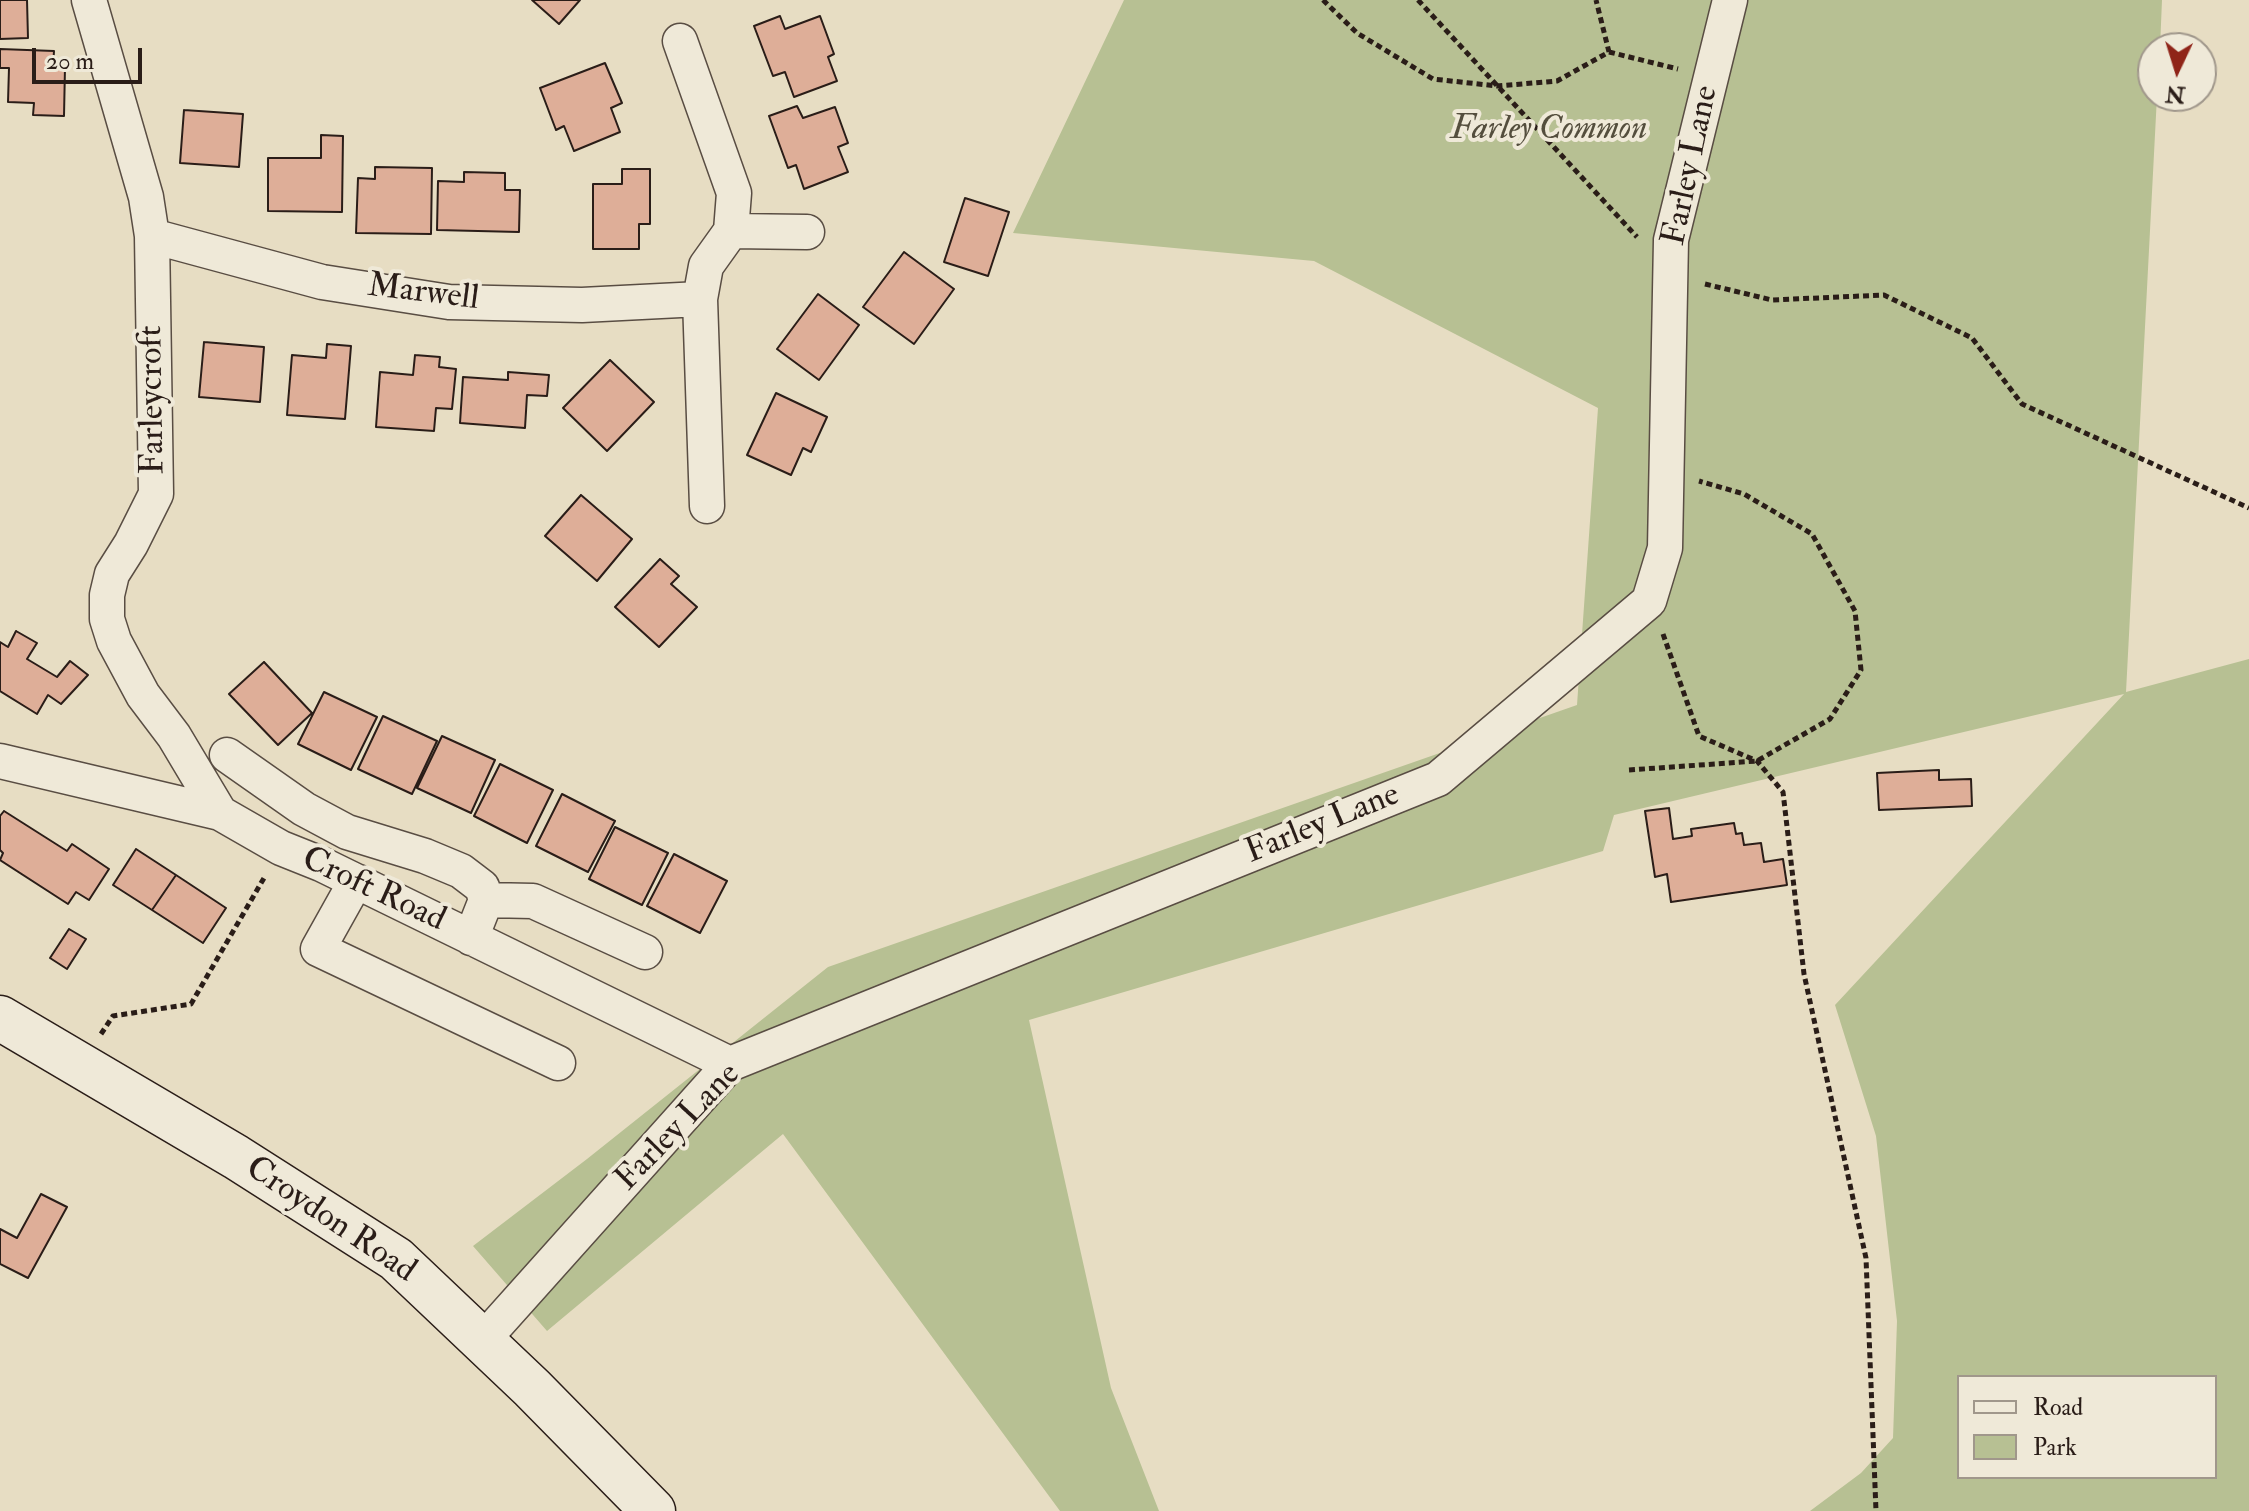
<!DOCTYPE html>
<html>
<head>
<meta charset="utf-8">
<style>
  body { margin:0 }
  #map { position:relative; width:2249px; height:1511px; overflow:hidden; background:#e7ddc3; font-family:"IM FELL Double Pica",serif }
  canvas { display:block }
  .legend { position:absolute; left:1957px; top:1375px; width:260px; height:104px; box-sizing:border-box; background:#efe9d8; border:2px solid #a0978b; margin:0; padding:10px 14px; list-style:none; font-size:24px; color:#2a1d18 }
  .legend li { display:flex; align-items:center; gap:16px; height:40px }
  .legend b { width:40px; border:2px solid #a0978b }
  .north { position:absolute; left:2137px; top:32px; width:80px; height:80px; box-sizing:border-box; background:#efe9d8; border:2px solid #a0978b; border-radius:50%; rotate:184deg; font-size:22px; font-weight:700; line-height:32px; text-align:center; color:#2a1d18 }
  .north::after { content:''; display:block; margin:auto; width:28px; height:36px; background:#8f2418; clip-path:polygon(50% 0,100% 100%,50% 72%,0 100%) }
  .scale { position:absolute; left:32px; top:48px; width:110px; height:36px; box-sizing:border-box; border:4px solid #2a1d18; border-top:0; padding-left:10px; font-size:24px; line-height:28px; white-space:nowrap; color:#2a1d18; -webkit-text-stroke:6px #efe9d8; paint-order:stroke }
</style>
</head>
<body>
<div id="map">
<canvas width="2249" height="1511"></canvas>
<ul class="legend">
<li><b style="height:10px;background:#efe9d8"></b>Road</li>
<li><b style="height:22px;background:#b7c093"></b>Park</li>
</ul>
<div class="north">N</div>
<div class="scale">20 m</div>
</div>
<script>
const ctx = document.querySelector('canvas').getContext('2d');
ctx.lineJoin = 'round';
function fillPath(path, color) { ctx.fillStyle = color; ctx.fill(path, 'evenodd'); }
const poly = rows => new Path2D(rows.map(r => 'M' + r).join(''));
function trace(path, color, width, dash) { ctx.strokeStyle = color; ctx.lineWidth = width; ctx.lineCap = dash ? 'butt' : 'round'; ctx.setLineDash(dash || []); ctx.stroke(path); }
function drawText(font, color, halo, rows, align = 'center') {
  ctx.font = font + ' "IM FELL Double Pica",serif'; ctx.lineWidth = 8; ctx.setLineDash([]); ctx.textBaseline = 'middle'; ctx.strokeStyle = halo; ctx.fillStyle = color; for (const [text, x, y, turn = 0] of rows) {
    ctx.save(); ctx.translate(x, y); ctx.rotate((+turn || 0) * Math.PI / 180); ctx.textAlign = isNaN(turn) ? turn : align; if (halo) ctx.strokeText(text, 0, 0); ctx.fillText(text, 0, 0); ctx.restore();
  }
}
fillPath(poly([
  [1124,0,2162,0,2160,48,2153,48,2153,96,2157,96,2126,692,2249,659,2249,1511,1810,1511,1861,1473,1893,1438,1897,1321,1876,1136,1835,1005,2124,694,1614,815,1603,851,1029,1020,1111,1388,1159,1511,1060,1511,783,1134,547,1331,473,1246,587,1159,828,967,1577,705,1598,408,1314,261,1013,233],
  [1959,1377,2215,1377,2215,1477,1959,1477]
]), '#b7c093');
const building = poly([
  [0,0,27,0,28,38,0,39,0,0],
  [532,0,580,0,559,24,532,0],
  [780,16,785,29,820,16,834,54,828,57,837,81,794,97,785,72,773,76,754,26,780,16],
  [0,49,54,51,53,67,65,67,64,116,33,115,34,103,8,102,9,68,0,68,0,49],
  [605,63,622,103,611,108,620,132,574,151,564,126,556,130,540,88,605,63],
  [797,106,803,118,835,107,848,143,838,147,848,172,804,189,796,165,788,168,769,116,797,106],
  [184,110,243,114,239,167,180,163,184,110],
  [321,135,343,136,342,212,268,211,268,158,321,158,321,135],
  [375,167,432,168,431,234,356,233,358,178,375,179,375,167],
  [622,169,650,169,650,224,639,224,639,249,593,249,593,184,622,184,622,169],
  [464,172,505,173,505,190,520,190,519,232,437,230,438,181,464,182,464,172],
  [965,198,1009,212,988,276,944,262,965,198],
  [904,252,954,289,914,344,863,307,904,252],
  [818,294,859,325,819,380,777,349,818,294],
  [204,342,264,347,260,402,199,397,204,342],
  [327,344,351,346,345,419,287,415,292,355,326,358,327,344],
  [415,355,440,357,439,367,456,369,452,409,436,408,434,431,376,427,380,372,413,375,415,355],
  [610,360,654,402,607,451,563,408,610,360],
  [508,372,549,375,547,396,527,395,525,428,460,423,463,377,508,380,508,372],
  [776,393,827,417,811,452,803,448,791,475,747,455,776,393],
  [581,495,632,539,597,581,545,536,581,495],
  [660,559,679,576,671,584,697,607,659,647,615,607,660,559],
  [16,631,37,643,27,659,57,677,70,661,88,675,61,704,48,695,37,714,0,691,0,642,8,647,16,631],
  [264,662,312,713,278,745,229,694,264,662],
  [324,692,377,717,351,770,298,744,324,692],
  [383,716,437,741,412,794,358,769,383,716],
  [442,736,495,760,471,813,417,788,442,736],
  [500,764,553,790,527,843,474,816,500,764],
  [1939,770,1939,780,1971,779,1972,806,1879,810,1877,773,1939,770],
  [562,794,615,821,588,872,536,846,562,794],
  [1669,808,1673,839,1692,836,1691,829,1734,823,1736,834,1742,833,1744,845,1761,843,1764,862,1783,859,1787,885,1671,902,1667,874,1655,877,1645,811,1669,808],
  [4,811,67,851,72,844,109,869,89,900,76,892,68,904,0,860,3,853,0,850,0,816,4,811],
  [615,827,668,853,642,905,589,879,615,827],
  [136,849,176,875,152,910,113,885,136,849],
  [674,854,727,881,700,933,647,906,674,854],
  [176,875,226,908,203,943,152,910,176,875],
  [69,929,86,939,67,969,50,958,69,929],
  [41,1194,67,1207,28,1278,0,1264,0,1229,17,1238,41,1194]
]);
fillPath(building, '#deae98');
trace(building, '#2a1d18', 2);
const minor = poly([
  [89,0,146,197,152,236,156,494,131,544,112,574,107,595,107,619,114,641,143,695,174,736,220,813],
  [731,231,807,232],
  [152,236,322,282,449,302,582,305,700,299,706,266,731,231,734,193,680,41],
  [700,299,707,506],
  [227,755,304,809,347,832,425,856,461,871,482,887,486,900,471,938],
  [0,761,220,813,281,848,321,864,730,1064],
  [356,881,318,949,558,1063],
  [486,900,533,901,645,952],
  [482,1341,730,1064,1438,779,1649,601,1665,548,1671,240,1730,0]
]);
const secondary = poly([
  [0,1018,236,1157,396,1259,532,1388,653,1511]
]);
trace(minor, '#594d43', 37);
trace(secondary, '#2a1d18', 47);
trace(poly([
  [1323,0,1357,33,1433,79,1497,86,1557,81,1609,52,1596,0],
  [1418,0,1637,237],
  [1609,52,1678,69],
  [1705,284,1772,300,1884,295,1972,338,2022,404,2249,508],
  [1663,634,1699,736,1757,761,1783,792,1804,974,1866,1258,1876,1511],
  [1629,770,1757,761,1830,719,1861,670,1855,611,1812,534,1744,494,1699,481],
  [101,1034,113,1016,191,1004,264,878]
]), '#2a1d18', 5, [6, 4]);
trace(minor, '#efe9d8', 34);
trace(secondary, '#efe9d8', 44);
drawText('italic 34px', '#544e3d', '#efe9d8', [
  ["Farley Common",1549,131]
]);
drawText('34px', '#2a1d18', '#efe9d8', [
  ["Farley Lane",1692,166,-78],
  ["Marwell",423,294,7],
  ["Farleycroft",154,400,-91],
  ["Farley Lane",1323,825,-22],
  ["Croft Road",373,891,25],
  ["Farley Lane",679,1128,-46],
  ["Croydon Road",330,1221,34]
]);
</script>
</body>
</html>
